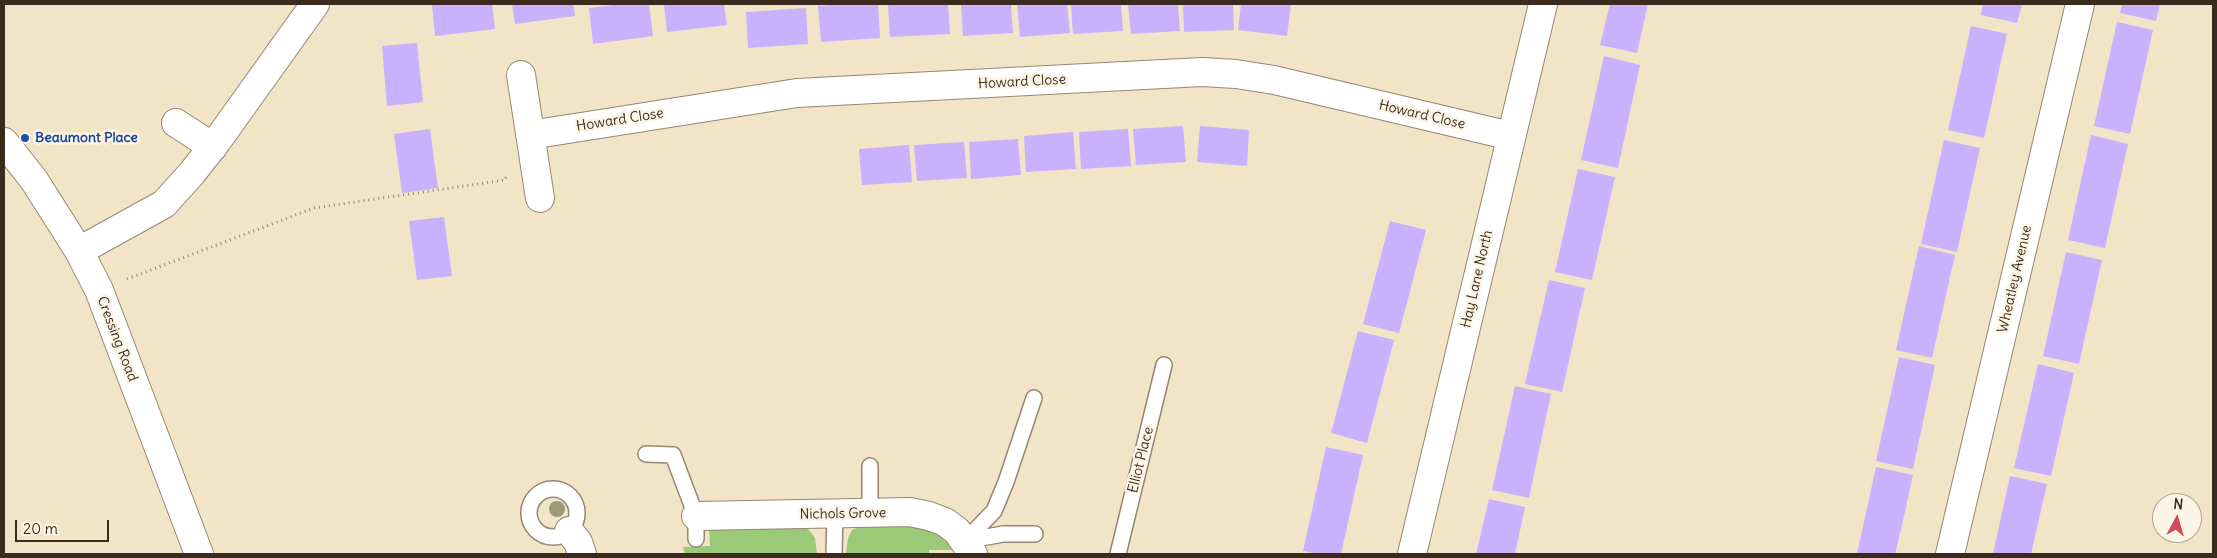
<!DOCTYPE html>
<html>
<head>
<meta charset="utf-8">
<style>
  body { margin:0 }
  #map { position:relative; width:2217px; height:558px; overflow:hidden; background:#f2e4c6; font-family:Delius,sans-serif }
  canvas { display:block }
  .frame { position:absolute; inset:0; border:5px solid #3b2a1e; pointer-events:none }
  .north { position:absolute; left:2152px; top:493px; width:50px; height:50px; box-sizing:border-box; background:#fcf5e5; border:1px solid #afa495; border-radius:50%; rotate:6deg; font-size:14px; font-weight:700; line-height:20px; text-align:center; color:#3b2a1e }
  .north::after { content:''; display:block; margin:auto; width:18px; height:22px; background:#d1495b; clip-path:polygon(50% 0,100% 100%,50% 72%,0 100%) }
  .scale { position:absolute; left:15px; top:520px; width:94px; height:22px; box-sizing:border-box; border:2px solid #3b2a1e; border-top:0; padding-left:6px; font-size:15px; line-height:18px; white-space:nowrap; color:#3b2a1e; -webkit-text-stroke:4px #fcf5e5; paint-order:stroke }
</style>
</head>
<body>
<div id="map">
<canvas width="2217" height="558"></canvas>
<div class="frame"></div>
<div class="north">N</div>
<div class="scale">20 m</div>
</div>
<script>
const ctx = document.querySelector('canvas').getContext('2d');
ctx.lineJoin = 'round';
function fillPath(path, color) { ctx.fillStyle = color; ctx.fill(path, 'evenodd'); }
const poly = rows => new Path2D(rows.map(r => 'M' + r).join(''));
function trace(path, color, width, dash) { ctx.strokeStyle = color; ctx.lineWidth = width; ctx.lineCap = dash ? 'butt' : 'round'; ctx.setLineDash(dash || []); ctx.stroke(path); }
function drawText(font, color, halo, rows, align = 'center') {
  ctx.font = font + ' Delius,sans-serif'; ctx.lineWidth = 5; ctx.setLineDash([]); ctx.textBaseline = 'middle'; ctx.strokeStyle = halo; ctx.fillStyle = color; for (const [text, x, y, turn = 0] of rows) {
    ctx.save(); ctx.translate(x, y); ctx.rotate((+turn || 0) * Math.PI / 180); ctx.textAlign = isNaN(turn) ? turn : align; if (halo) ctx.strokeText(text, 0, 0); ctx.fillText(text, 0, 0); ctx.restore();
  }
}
fillPath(poly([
  [709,524,800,526,809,530,815,538,817,554,685,554,683,547,710,546],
  [861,526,921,526,934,531,945,539,954,550,929,550,929,554,846,554,848,538,852,530]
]), '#9ac978');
fillPath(poly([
  [432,4,492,4,495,29,435,36],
  [512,4,573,4,575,16,515,24],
  [622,4,649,4,653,36,593,44,589,8],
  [664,4,724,4,727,25,667,32],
  [848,4,878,4,880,38,821,42,818,6],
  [888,4,948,4,950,34,890,37],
  [961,4,1011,4,1013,33,963,36],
  [1017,4,1067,4,1070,33,1020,37],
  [1071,4,1121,4,1123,31,1073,34],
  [1128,4,1178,4,1180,31,1131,34],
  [1183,4,1233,4,1234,30,1184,32],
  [1241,4,1291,4,1287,36,1238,30],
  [1610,4,1648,4,1637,53,1600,45],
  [1983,4,2022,4,2017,23,1981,15],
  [2122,4,2160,4,2156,21,2120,13],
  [806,8,808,44,748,48,746,12],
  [2117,22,2153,30,2130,134,2094,126],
  [1971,26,2007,34,1984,138,1948,130],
  [417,43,423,102,387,106,382,46],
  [1604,56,1640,65,1618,168,1581,160],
  [1183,126,1186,162,1136,165,1133,129],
  [1200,126,1249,130,1247,166,1197,162],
  [430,129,438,188,402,193,394,134],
  [1128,129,1131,166,1081,169,1079,132],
  [1073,132,1076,169,1026,172,1024,136],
  [2091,135,2128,144,2105,248,2068,240],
  [1018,139,1021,175,971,179,969,142],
  [1944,140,1980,148,1957,252,1921,244],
  [964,142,967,178,917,181,914,145],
  [909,145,912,182,862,185,859,149],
  [1578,169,1615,177,1592,280,1555,272],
  [444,217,452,276,417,280,409,221],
  [1390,221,1426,230,1399,333,1363,324],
  [1919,246,1955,255,1932,358,1896,350],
  [2066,252,2102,260,2079,364,2043,356],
  [1549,280,1585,288,1562,392,1525,384],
  [1358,331,1394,340,1367,443,1331,433],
  [1899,357,1935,365,1913,469,1876,461],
  [2038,364,2074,373,2051,476,2014,468],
  [1515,386,1551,394,1529,498,1492,490],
  [1326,447,1363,455,1341,554,1320,554,1303,551],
  [1876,467,1913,475,1902,525,1895,554,1857,554],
  [2010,476,2047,484,2031,554,1993,554],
  [1489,499,1525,507,1515,554,1476,554]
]), '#c9b1fd');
const lane = poly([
  [646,454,673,455,696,516,696,539],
  '529 513a24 24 0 1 1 48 0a24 24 0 1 1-48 0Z',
  [870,513,870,466],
  [965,541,994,511,1006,482,1034,398],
  [965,541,1003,534,1035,534],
  [834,554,835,514],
  [1118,554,1164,365]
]);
const street = poly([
  [521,75,540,198],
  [176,123,213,147],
  [530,135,797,93,1202,72,1236,74,1274,80,1511,136],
  [79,251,164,204,192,173,217,141,315,4],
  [696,516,910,512,929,516,945,522,957,531,973,554],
  [569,531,578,542,582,554],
  [1412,554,1543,4],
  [1950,554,2080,4]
]);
const secondary = poly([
  [4,142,34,180,79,251,99,290,199,554]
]);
trace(lane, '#968772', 18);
trace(street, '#968772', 30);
trace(secondary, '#968772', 30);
trace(poly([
  [127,279,314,208,505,180,506,177]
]), '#968772', 3, [1, 4]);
trace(lane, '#fff', 15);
trace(street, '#fff', 28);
trace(secondary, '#fff', 28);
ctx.fillStyle = '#9d9878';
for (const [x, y] of [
  [557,509]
]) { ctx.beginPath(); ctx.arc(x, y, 8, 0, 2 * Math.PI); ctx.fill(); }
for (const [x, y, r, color] of [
  [25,138,5,"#1a4fb4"]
]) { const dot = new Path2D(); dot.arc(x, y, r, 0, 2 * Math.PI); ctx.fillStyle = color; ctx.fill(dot); trace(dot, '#fcf5e5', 2); }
drawText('14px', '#3b2a1e', '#fcf5e5', [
  ["Howard Close",1022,82,-3],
  ["Howard Close",1422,115,13],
  ["Howard Close",620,120,-9],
  ["Hay Lane North",1477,279,-77],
  ["Wheatley Avenue",2015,279,-77],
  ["Cressing Road",117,339,69],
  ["Elliot Place",1141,460,-76],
  ["Nichols Grove",843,514,-1]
]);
drawText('bold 14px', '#164399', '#fcf5e5', [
  ["Beaumont Place",35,138]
], 'left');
</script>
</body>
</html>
